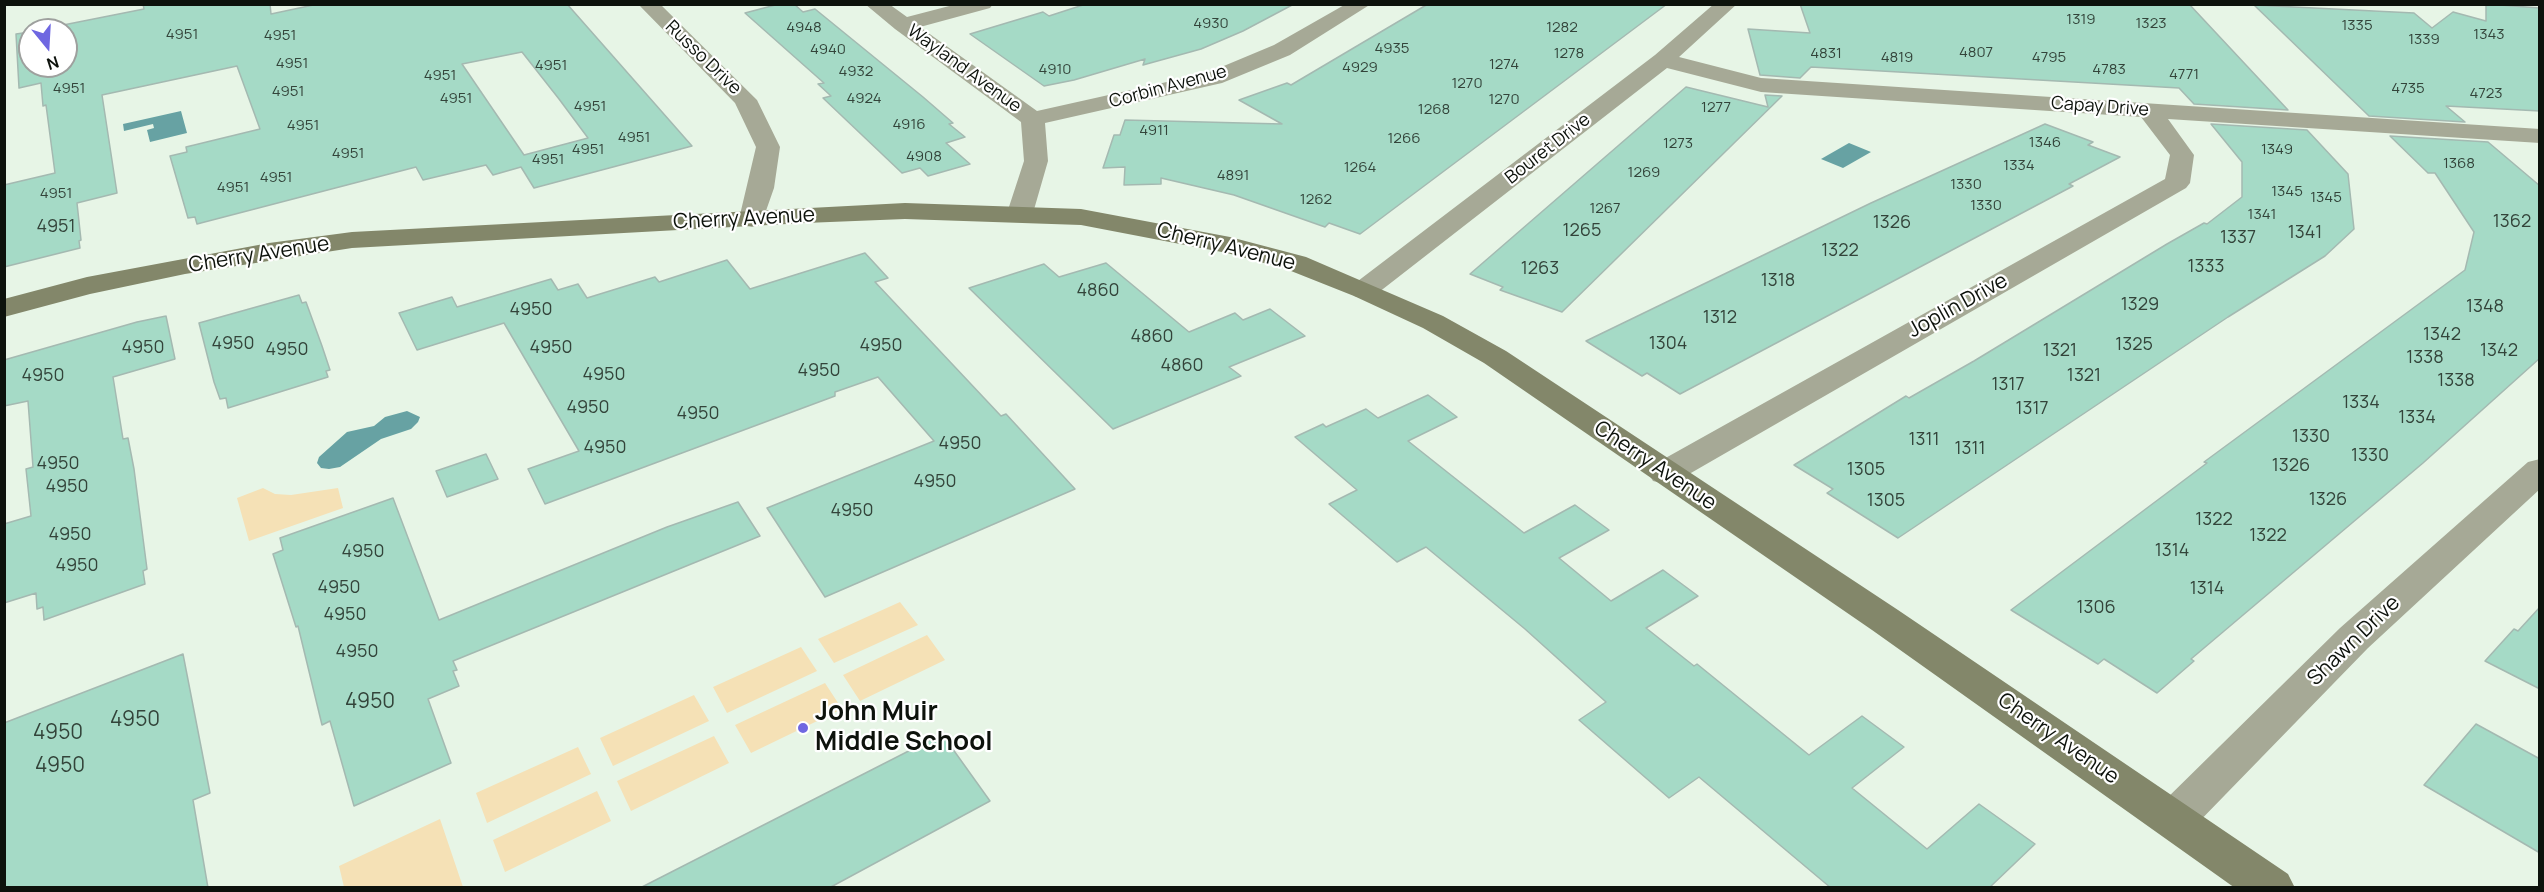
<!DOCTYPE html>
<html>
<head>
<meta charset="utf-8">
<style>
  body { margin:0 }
  #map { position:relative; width:2544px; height:892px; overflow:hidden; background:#e7f5e6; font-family:Manrope,sans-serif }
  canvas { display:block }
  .frame { position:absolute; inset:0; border:6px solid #0d120c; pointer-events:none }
  .north { position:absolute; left:18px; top:18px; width:60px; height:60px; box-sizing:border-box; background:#fff; border:2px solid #9ea09e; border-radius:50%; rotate:162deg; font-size:16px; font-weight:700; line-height:24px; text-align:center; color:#0d120c }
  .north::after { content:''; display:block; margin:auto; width:21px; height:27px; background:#6f67e1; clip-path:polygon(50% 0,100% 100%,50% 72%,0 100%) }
</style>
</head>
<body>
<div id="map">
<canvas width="2544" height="892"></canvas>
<div class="frame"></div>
<div class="north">N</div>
</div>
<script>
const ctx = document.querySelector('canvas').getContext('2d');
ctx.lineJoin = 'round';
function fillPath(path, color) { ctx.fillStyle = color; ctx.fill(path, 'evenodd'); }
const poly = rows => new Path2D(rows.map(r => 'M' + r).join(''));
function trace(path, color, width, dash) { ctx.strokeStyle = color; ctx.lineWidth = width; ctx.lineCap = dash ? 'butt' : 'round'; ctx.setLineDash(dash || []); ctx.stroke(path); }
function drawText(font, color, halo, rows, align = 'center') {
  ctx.font = font + ' Manrope,sans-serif'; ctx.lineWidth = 4.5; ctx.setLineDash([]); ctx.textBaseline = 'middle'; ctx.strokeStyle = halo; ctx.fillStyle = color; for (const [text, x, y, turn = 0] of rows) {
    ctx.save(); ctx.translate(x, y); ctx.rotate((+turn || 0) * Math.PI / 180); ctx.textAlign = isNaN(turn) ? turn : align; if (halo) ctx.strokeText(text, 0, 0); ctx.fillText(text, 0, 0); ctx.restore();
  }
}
fillPath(poly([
  [263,488,275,494,291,495,338,488,343,508,249,541,237,498],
  [900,602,918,625,834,663,818,639],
  [927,635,945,660,860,701,843,675],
  [801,647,817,671,727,713,713,687],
  [825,683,842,709,751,753,735,725],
  [694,695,709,721,613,766,600,738],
  [714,736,729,763,631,811,617,781],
  [578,747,591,774,487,823,476,793],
  [597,791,611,821,505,872,493,840],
  [440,819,463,887,344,887,339,866]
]), '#f5e1b6');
fillPath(poly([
  [181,111,187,133,150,142,147,130,154,128,153,124,124,131,123,124],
  [1849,143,1871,152,1843,168,1821,159],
  [407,411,420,417,418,422,411,429,381,439,340,467,329,469,321,468,317,463,319,457,347,432,374,426,385,417]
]), '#67a2a3');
const building = poly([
  [143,4,270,4,271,14,318,4,567,4,692,146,534,188,521,167,493,175,486,165,423,180,416,167,197,224,195,217,188,218,170,156,187,152,186,147,260,129,237,66,102,95,117,193,77,203,81,240,79,241,80,248,4,267,4,185,55,173,46,105,43,106,41,83,19,88,16,34,30,32,30,66,66,66,66,30,38,30,144,9,143,4],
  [522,52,559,99,588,138,524,155,462,64,522,52],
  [779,4,794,4,803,12,815,9,923,97,953,123,949,124,965,137,946,143,970,164,928,176,920,168,902,173,823,98,831,96,818,84,824,83,745,13,779,4],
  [1086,4,1294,4,1243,31,1201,49,1143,65,1145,59,1074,80,1044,86,970,34,1043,12,1049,16,1086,4],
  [1428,4,1667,4,1360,234,1329,223,1325,227,1234,195,1161,178,1161,184,1124,185,1125,167,1103,168,1114,135,1120,135,1125,120,1282,124,1239,100,1287,83,1291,85,1428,4],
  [1800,4,2189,4,2288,110,2194,104,2179,88,1811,67,1800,78,1760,75,1748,29,1810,33,1800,4],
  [2486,4,2540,8,2540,111,2446,106,2465,122,2369,116,2254,5,2414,13,2432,28,2453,12,2486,21,2486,4],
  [1686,87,1768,107,1765,95,1782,96,1562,312,1500,290,1503,287,1470,274,1686,87],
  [2045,124,2093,142,2088,145,2120,157,2069,184,2073,186,1680,394,1647,373,1642,376,1586,341,1871,203,2045,124],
  [2211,124,2307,130,2348,174,2354,229,2325,256,2228,317,1898,538,1827,493,1833,489,1794,465,1906,396,1909,398,1974,361,2167,244,2204,223,2207,224,2242,197,2242,162,2211,124],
  [2390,136,2488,142,2540,186,2540,358,2423,463,2191,659,2194,661,2157,693,2104,659,2098,664,2011,610,2207,463,2204,462,2465,270,2474,232,2435,173,2428,173,2390,136],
  [865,253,888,278,875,282,1001,416,1006,414,1075,489,825,597,767,508,934,441,878,377,835,392,835,396,545,504,528,469,579,451,504,323,417,350,399,313,452,297,457,307,551,279,558,290,578,284,587,298,655,277,659,282,727,260,750,289,865,253],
  [1106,263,1189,332,1235,313,1243,320,1270,309,1305,336,1229,367,1241,376,1113,429,969,288,1044,264,1059,277,1106,263],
  [299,295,302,303,306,302,322,346,330,370,326,371,328,377,228,408,226,398,220,399,214,382,199,323,299,295],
  [166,316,175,359,113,377,123,439,128,438,134,469,147,569,143,571,145,584,44,620,43,607,37,609,36,593,4,603,4,524,31,516,26,469,33,467,28,401,4,406,4,360,137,322,166,316],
  [1428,395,1457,417,1408,441,1524,533,1575,505,1609,530,1559,558,1611,601,1663,570,1698,596,1646,628,1694,666,1697,664,1809,755,1862,716,1904,747,1852,788,1927,849,1979,804,2035,844,1989,888,1831,888,1699,777,1669,798,1579,720,1606,702,1525,629,1426,547,1397,562,1329,504,1357,490,1295,437,1323,424,1326,427,1366,409,1378,418,1428,395],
  [486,454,498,479,447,497,436,471,486,454],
  [393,498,439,620,667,527,738,502,760,536,453,661,457,670,453,671,459,686,428,699,451,763,354,806,330,721,322,725,298,626,296,627,273,554,283,550,280,538,393,498],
  [2540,607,2540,689,2485,661,2514,629,2518,631,2540,607],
  [183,654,210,793,193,800,208,888,4,888,4,723,183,654],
  [2476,724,2540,759,2540,853,2424,785,2476,724],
  [942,734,990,801,829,888,640,888,942,734]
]);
fillPath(building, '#a5dac6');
trace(building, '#a4b9b1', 1.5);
fillPath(poly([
  [638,4,660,4,757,100,780,147,774,188,761,225,752,227,743,225,739,219,756,147,735,103,638,4],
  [865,4,889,4,907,17,957,4,993,4,990,8,920,27,1037,111,1207,73,1274,45,1346,4,1371,4,1290,55,1222,83,1045,123,1048,161,1033,213,1029,219,1020,221,1011,219,1007,213,1024,161,1021,122,895,29,865,4],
  [1714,4,1737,4,1679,57,1761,78,2540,129,2540,143,2168,119,2194,155,2190,183,2186,188,1677,481,1665,484,1653,481,1648,473,1653,465,2165,179,2170,155,2141,117,1761,92,1667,68,1374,296,1364,299,1354,296,1350,290,1354,284,1655,55,1714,4],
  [2540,459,2540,489,2368,648,2189,832,2174,837,2159,832,2152,819,2159,806,2340,628,2528,462,2540,459]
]), '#a6a996');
fillPath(poly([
  [905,203,1081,209,1230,237,1306,257,1443,316,1506,351,1898,610,2288,874,2295,888,2235,888,1872,630,1484,363,1423,328,1354,296,1286,269,1227,253,1081,225,905,219,805,223,352,248,185,274,90,294,4,317,4,299,87,277,269,243,352,232,905,203]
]), '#83876a');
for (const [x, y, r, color] of [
  [803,728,6,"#6f67e1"]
]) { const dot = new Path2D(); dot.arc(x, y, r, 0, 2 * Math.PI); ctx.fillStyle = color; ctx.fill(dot); trace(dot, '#fff', 2); }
drawText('15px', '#33443a', null, [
  ["1319",2081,20],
  ["4930",1211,24],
  ["1323",2151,24],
  ["1335",2357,26],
  ["4948",804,28],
  ["1282",1562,28],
  ["4951",182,35],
  ["1343",2489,35],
  ["4951",280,36],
  ["1339",2424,40],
  ["4935",1392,49],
  ["4940",828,50],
  ["4807",1976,53],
  ["1278",1569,54],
  ["4831",1826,54],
  ["4819",1897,58],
  ["4795",2049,58],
  ["4951",292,64],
  ["1274",1504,65],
  ["4951",551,66],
  ["4929",1360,68],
  ["4910",1055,70],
  ["4783",2109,70],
  ["4932",856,72],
  ["4771",2184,75],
  ["4951",440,76],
  ["1270",1467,84],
  ["4951",69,89],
  ["4735",2408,89],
  ["4951",288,92],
  ["4723",2486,94],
  ["4951",456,99],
  ["4924",864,99],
  ["1270",1504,100],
  ["4951",590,107],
  ["1277",1716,108],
  ["1268",1434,110],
  ["4916",909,125],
  ["4951",303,126],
  ["4911",1154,131],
  ["4951",634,138],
  ["1266",1404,139],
  ["1346",2045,143],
  ["1273",1678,144],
  ["4951",588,150],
  ["1349",2277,150],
  ["4951",348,154],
  ["4908",924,157],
  ["4951",548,160],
  ["1368",2459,164],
  ["1334",2019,166],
  ["1264",1360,168],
  ["1269",1644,173],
  ["4891",1233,176],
  ["4951",276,178],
  ["1330",1966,185],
  ["4951",233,188],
  ["1345",2287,192],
  ["4951",56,194],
  ["1345",2326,198],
  ["1262",1316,200],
  ["1330",1986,206],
  ["1267",1605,209],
  ["1341",2262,215]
]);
drawText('18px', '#0d120c', '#fff', [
  ["Russo Drive",703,58,44],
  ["Wayland Avenue",964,69,36],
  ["Corbin Avenue",1168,87,-15],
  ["Capay Drive",2100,107,4],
  ["Bouret Drive",1548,149,-38]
]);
drawText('18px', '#33443a', null, [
  ["1362",2512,222],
  ["1326",1892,223],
  ["4951",56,227],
  ["1265",1582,231],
  ["1341",2305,233],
  ["1337",2238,238],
  ["1322",1840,251],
  ["1333",2206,267],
  ["1263",1540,269],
  ["1318",1778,281],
  ["4860",1098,291],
  ["1329",2140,305],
  ["1348",2485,307],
  ["4950",531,310],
  ["1312",1720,318],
  ["1342",2442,335],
  ["4860",1152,337],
  ["4950",233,344],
  ["1304",1668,344],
  ["1325",2134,345],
  ["4950",881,346],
  ["4950",143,348],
  ["4950",551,348],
  ["4950",287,350],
  ["1321",2060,351],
  ["1342",2499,351],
  ["1338",2425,358],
  ["4860",1182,366],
  ["4950",819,371],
  ["4950",604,375],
  ["4950",43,376],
  ["1321",2084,376],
  ["1338",2456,381],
  ["1317",2008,385],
  ["1334",2361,403],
  ["4950",588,408],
  ["1317",2032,409],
  ["4950",698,414],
  ["1334",2417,418],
  ["1330",2311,437],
  ["1311",1924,440],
  ["4950",960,444],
  ["4950",605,448],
  ["1311",1970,449],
  ["1330",2370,456],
  ["4950",58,464],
  ["1326",2291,466],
  ["1305",1866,470],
  ["4950",935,482],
  ["4950",67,487],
  ["1326",2328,500],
  ["1305",1886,501],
  ["4950",852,511],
  ["1322",2214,520],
  ["4950",70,535],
  ["1322",2268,536],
  ["1314",2172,551],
  ["4950",363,552],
  ["4950",77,566],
  ["4950",339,588],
  ["1314",2207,589],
  ["1306",2096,608],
  ["4950",345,615],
  ["4950",357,652]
]);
drawText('21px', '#0d120c', '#fff', [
  ["Cherry Avenue",744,219,-3],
  ["Cherry Avenue",1226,247,14],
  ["Cherry Avenue",259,255,-9],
  ["Joplin Drive",1958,306,-29],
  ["Cherry Avenue",1655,466,34],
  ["Shawn Drive",2354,641,-44],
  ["Cherry Avenue",2058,739,35]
]);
drawText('21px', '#33443a', null, [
  ["4950",370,702],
  ["4950",135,720],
  ["4950",58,733],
  ["4950",60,766]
]);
drawText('bold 26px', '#0d120c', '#fff', [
  ["John Muir",815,713],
  ["Middle School",815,743]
], 'left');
</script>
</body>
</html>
